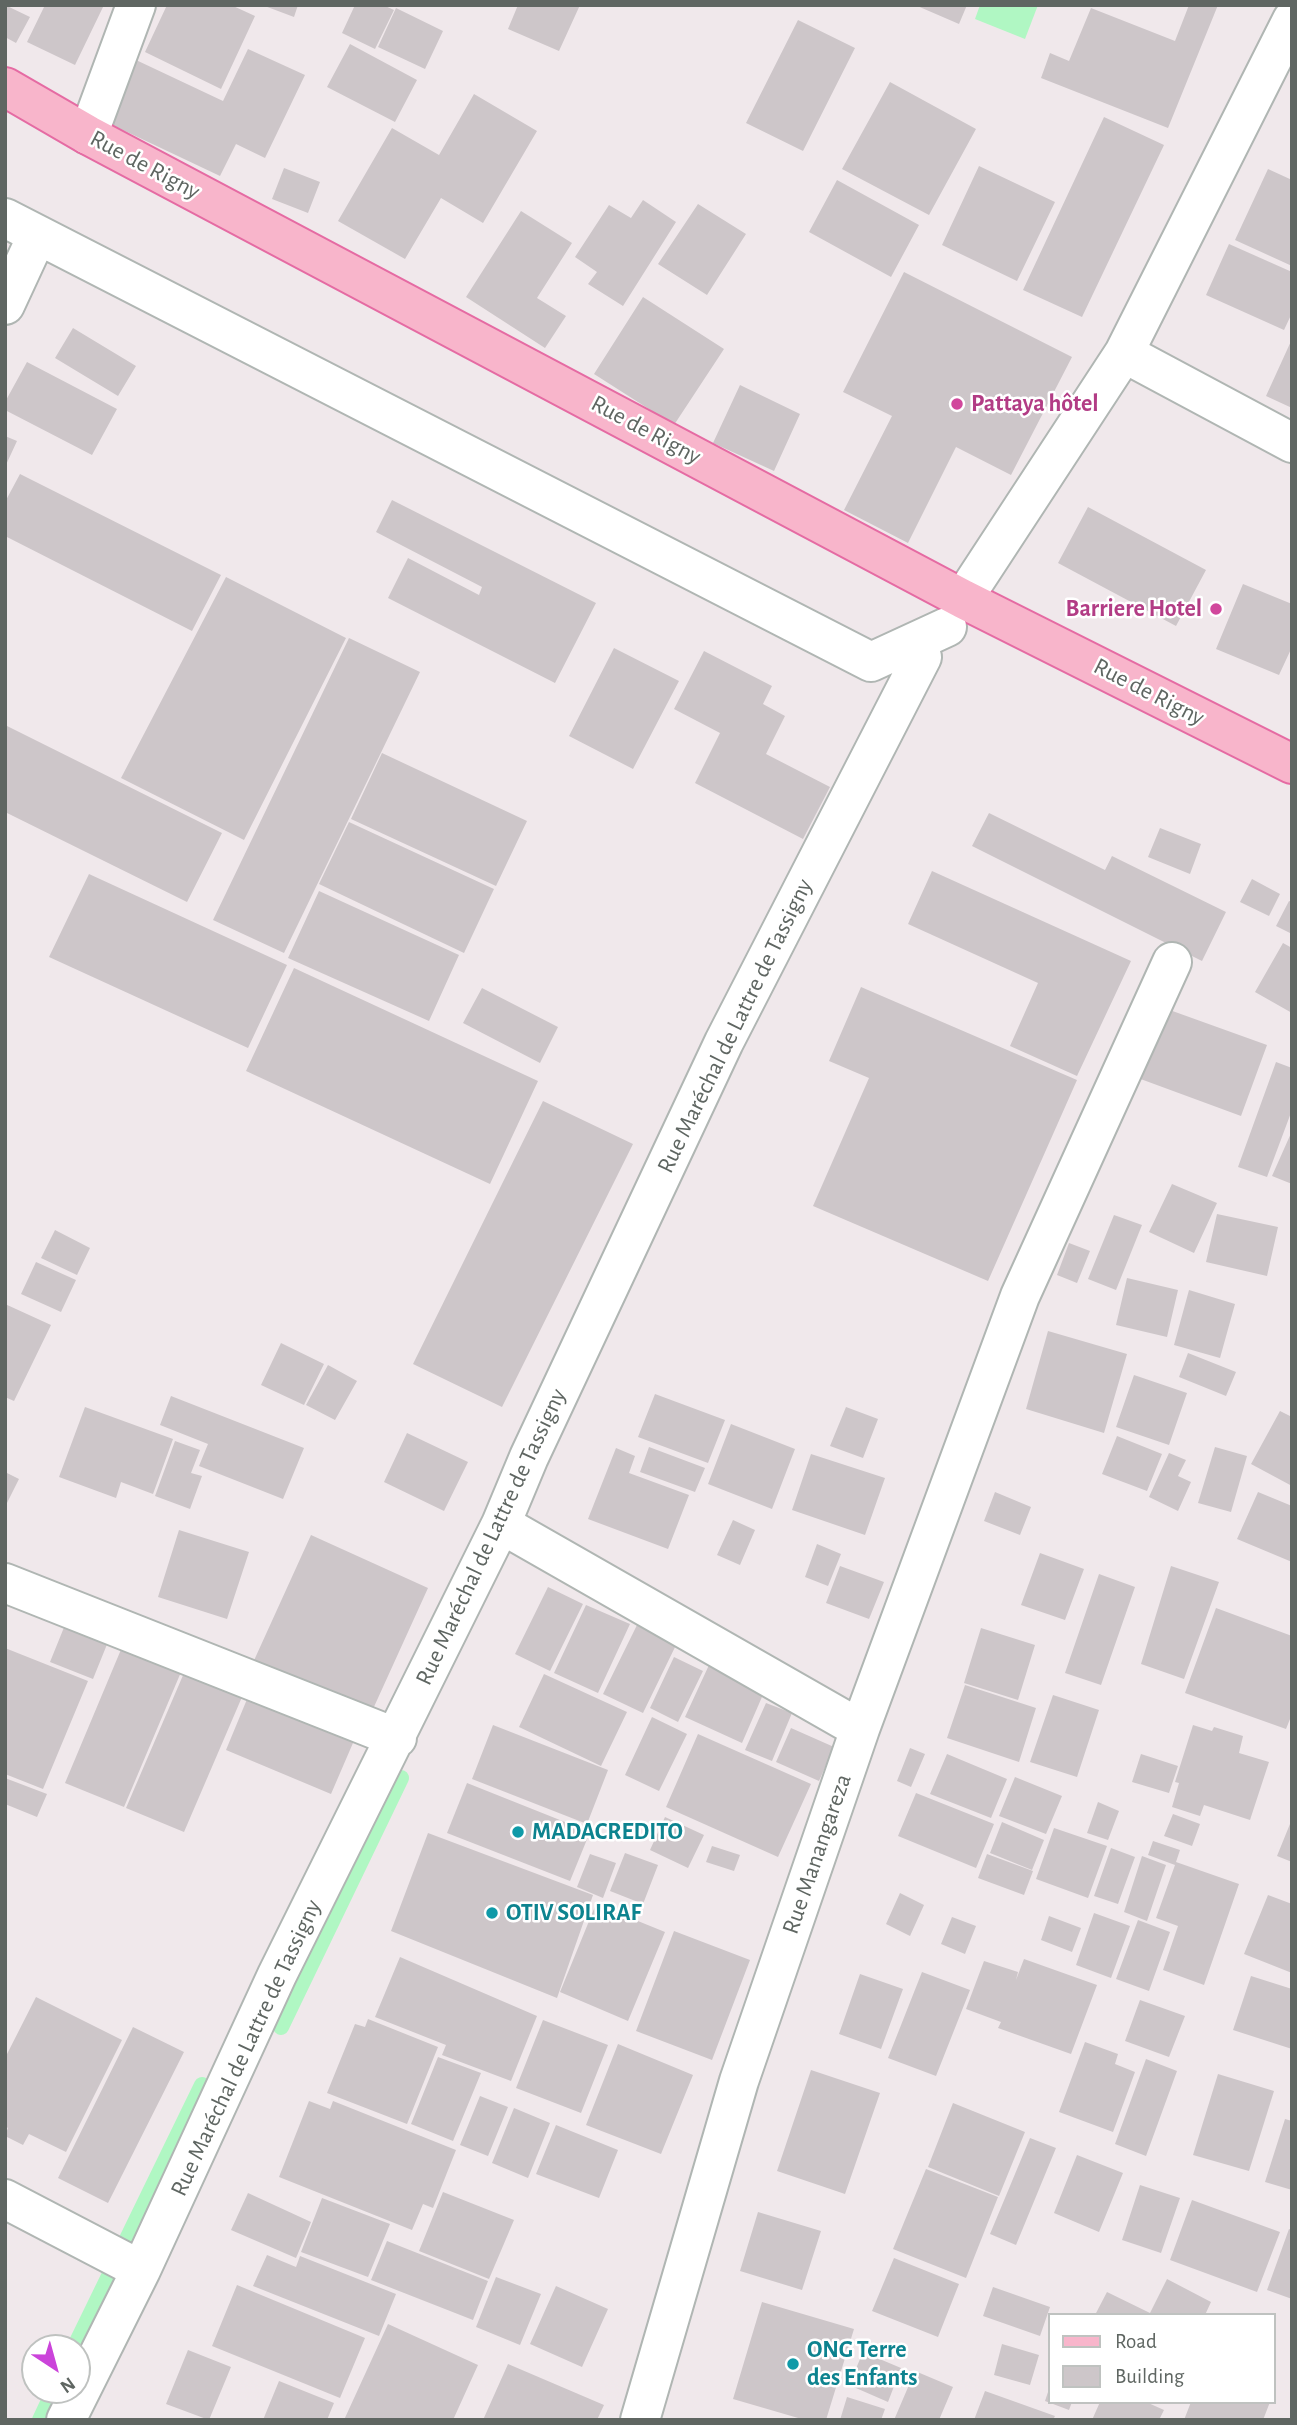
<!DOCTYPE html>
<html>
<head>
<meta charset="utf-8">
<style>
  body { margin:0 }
  #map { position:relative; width:1297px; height:2425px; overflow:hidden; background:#f0e8eb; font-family:"Alegreya Sans",sans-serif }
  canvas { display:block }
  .frame { position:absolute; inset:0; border:7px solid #5f6662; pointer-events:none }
  .legend { position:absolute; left:1048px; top:2313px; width:228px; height:91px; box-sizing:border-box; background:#fff; border:2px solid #bfc2c0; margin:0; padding:9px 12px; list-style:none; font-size:21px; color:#5f6662 }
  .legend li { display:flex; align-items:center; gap:14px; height:35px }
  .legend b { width:35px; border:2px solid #bfc2c0 }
  .north { position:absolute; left:21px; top:2334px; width:70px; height:70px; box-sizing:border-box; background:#fff; border:2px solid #bfc2c0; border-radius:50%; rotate:144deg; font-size:19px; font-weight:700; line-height:28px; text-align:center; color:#5f6662 }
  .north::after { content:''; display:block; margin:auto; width:24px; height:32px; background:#cb44da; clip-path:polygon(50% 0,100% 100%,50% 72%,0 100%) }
</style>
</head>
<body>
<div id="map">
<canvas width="1297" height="2425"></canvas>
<div class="frame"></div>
<ul class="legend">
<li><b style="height:9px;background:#f8b5cb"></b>Road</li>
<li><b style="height:19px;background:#cdc6c9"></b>Building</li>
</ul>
<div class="north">N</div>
</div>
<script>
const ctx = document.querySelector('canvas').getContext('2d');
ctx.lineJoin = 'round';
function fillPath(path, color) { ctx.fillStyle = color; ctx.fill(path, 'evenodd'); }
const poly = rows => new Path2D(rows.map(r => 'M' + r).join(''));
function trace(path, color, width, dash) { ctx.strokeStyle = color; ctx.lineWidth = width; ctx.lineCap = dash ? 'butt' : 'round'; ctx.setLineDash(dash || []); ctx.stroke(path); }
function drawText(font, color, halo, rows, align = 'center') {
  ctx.font = font + ' "Alegreya Sans",sans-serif'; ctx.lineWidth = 5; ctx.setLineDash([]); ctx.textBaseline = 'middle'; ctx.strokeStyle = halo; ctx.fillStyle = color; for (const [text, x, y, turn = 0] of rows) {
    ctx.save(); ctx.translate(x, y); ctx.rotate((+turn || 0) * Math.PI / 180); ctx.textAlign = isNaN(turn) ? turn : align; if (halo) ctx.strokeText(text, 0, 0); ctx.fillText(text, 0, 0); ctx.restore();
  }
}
fillPath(poly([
  [980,5,1038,5,1025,39,975,19]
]), '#b0f7c3');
trace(poly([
  [281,2027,401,1778],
  [74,2348,202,2085],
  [40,2420,54,2390]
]), '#b0f7c3', 16);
fillPath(poly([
  [5,5,30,17,16,43,5,37],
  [45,5,104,5,75,65,27,42],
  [167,5,231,5,255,16,221,89,145,52],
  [262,5,298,5,294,17],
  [355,5,383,5,394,10,375,49,342,33],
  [518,5,580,5,559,51,508,29],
  [915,5,967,5,959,24],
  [1189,5,1218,5,1168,128,1041,78,1050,53,1069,61,1091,8,1175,41],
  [396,8,443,31,425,69,378,47],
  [798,20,855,48,803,151,746,123],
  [350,44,417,80,395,122,327,87],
  [248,49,305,75,265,158,236,144,220,176,106,122,136,60,223,101],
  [890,82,976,129,929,215,842,169],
  [474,94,537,131,483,223,441,198,405,259,338,221,392,128,439,155],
  [1104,117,1164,145,1082,317,1023,290],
  [979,166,1055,202,1017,281,942,245],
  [284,168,320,182,308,213,272,199],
  [1268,169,1292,180,1292,266,1235,240],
  [837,180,919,225,891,277,809,232],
  [643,200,676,222,623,306,588,284,597,272,575,257,609,205,631,218],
  [698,204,746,234,707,295,658,264],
  [521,211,572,243,537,298,566,316,545,348,466,297],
  [1229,244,1292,272,1292,313,1284,330,1206,295],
  [904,272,1072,357,1011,475,956,447,908,543,844,510,892,416,843,392],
  [643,297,724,349,674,425,594,374],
  [73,328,136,366,118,396,55,358],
  [1292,339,1292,408,1266,396],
  [27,362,117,409,92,455,5,410,5,402],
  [740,385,800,414,774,471,713,443],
  [5,436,17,441,5,467],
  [20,474,221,575,192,631,5,536,5,502],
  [392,500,596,603,555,683,388,598,408,558,479,595,482,587,376,532],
  [1088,507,1206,570,1176,626,1058,563],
  [226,577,346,638,244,840,121,778],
  [1243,584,1292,604,1292,647,1279,675,1216,649],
  [349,638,420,672,284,953,213,920],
  [614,648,679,681,633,769,569,736],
  [704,651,772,686,763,704,785,716,766,754,830,787,803,839,695,783,720,733,674,709],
  [5,725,222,833,187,902,5,812],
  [382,753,527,821,496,886,351,819],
  [989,813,1105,870,1112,856,1226,912,1202,961,972,846],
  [349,822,494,889,464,953,319,884],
  [1160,828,1201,844,1190,874,1148,857],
  [932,871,1131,961,1077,1076,1010,1046,1038,983,908,924],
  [89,874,287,965,248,1048,49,957],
  [1252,879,1280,894,1269,916,1240,902],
  [319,891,459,955,429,1021,288,958],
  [1289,901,1292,902,1292,934,1276,926],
  [1283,943,1292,948,1292,1013,1255,992],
  [294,968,538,1081,490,1184,246,1071],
  [861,987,1077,1080,988,1281,813,1206,869,1078,829,1061],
  [482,988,558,1027,540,1063,463,1023],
  [1153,1004,1267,1045,1241,1116,1127,1074],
  [1276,1062,1292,1068,1292,1110,1267,1177,1238,1167],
  [543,1101,633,1144,502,1407,413,1364],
  [1292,1131,1292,1184,1272,1176],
  [1172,1184,1217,1203,1194,1253,1149,1232],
  [1217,1214,1278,1227,1267,1276,1206,1262],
  [1114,1215,1142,1225,1116,1290,1088,1279],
  [55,1230,90,1248,77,1275,41,1258],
  [1069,1243,1090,1251,1077,1283,1057,1275],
  [36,1262,76,1280,61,1312,21,1294],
  [1127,1278,1178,1290,1167,1337,1116,1325],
  [1189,1290,1235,1304,1220,1358,1174,1345],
  [5,1304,51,1325,14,1401,5,1397],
  [1048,1331,1127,1354,1104,1433,1026,1409],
  [281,1343,324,1364,304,1405,261,1385],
  [1188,1353,1236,1372,1226,1396,1179,1377],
  [328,1365,357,1381,335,1420,306,1405],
  [1134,1375,1187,1393,1169,1445,1116,1427],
  [655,1394,725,1420,708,1463,638,1437],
  [171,1396,304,1448,283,1499,199,1466,208,1444,160,1425],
  [85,1407,173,1439,153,1494,121,1482,116,1498,59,1477],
  [846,1407,878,1419,863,1458,830,1446],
  [1280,1411,1292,1417,1292,1486,1251,1464],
  [731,1424,795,1449,772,1509,708,1484],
  [407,1433,468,1462,444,1511,384,1482],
  [1117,1436,1162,1454,1147,1491,1102,1474],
  [175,1441,200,1450,191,1473,202,1476,190,1509,155,1496],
  [649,1447,705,1468,695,1492,640,1472],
  [1215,1447,1247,1456,1231,1512,1198,1503],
  [616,1448,635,1456,629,1473,689,1495,668,1549,588,1519],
  [1169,1453,1186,1460,1178,1476,1191,1482,1178,1511,1149,1497],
  [811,1454,885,1478,865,1535,792,1510],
  [5,1472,19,1479,5,1507],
  [995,1492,1031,1507,1020,1535,984,1521],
  [1258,1492,1292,1506,1292,1562,1237,1539],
  [733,1520,755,1530,740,1565,717,1555],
  [179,1530,249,1552,227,1619,158,1597],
  [311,1535,428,1588,368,1720,251,1667],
  [817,1544,841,1554,828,1586,805,1577],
  [1040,1553,1084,1569,1065,1620,1021,1605],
  [840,1566,884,1582,869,1619,826,1603],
  [1171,1566,1219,1582,1184,1679,1141,1664],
  [1099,1574,1135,1587,1101,1685,1065,1673],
  [548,1587,583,1604,550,1671,515,1654],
  [586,1605,630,1624,598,1693,554,1673],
  [1216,1608,1292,1636,1292,1714,1286,1729,1185,1693],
  [67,1620,110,1637,93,1679,50,1662],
  [637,1625,677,1643,643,1713,603,1694],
  [981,1628,1035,1645,1018,1700,964,1683],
  [125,1640,184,1665,124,1807,65,1783],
  [5,1648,88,1681,43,1789,5,1774],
  [674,1657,703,1671,678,1722,650,1708],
  [709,1665,765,1690,742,1743,685,1717],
  [187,1666,245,1690,184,1832,126,1808],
  [544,1674,627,1712,601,1766,519,1727],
  [965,1685,1036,1708,1019,1762,947,1738],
  [250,1692,356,1736,331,1794,226,1750],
  [1053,1695,1099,1710,1077,1777,1030,1762],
  [766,1703,792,1713,772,1761,745,1750],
  [652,1717,687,1734,659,1791,625,1775],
  [493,1725,608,1770,587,1824,472,1779],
  [1193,1725,1212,1731,1214,1727,1243,1736,1239,1753,1269,1762,1250,1820,1204,1805,1200,1816,1172,1807,1179,1783,1175,1782],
  [791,1728,834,1747,819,1781,776,1762],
  [698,1734,811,1784,778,1857,666,1807],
  [910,1748,925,1754,911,1787,897,1781],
  [947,1754,1007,1779,991,1818,930,1794],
  [1141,1754,1178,1766,1169,1793,1132,1782],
  [1015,1777,1062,1796,1046,1834,999,1816],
  [5,1778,47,1794,37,1817,5,1804],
  [467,1783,590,1832,570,1881,447,1833],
  [916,1793,994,1824,976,1868,898,1836],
  [1098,1802,1119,1811,1108,1840,1087,1833],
  [1173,1814,1200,1824,1192,1846,1164,1836],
  [665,1817,704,1835,688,1868,650,1850],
  [1292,1819,1292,1862,1277,1856],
  [1002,1822,1044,1840,1032,1870,990,1853],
  [1054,1828,1107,1846,1088,1898,1036,1879],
  [428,1833,593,1895,557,1998,391,1931],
  [1153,1841,1180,1850,1176,1862,1239,1884,1204,1985,1163,1970,1178,1926,1156,1918,1175,1865,1148,1855],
  [712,1846,740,1855,734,1871,706,1862],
  [1111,1848,1135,1857,1118,1904,1094,1896],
  [625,1853,658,1865,643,1904,610,1891],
  [590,1854,616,1863,603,1898,577,1887],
  [987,1854,1033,1871,1024,1895,978,1878],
  [1142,1856,1166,1865,1147,1921,1124,1912],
  [900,1893,924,1905,910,1936,886,1924],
  [1268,1895,1292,1904,1292,1973,1244,1954],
  [596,1904,665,1932,628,2021,560,1992],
  [1094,1913,1130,1926,1111,1978,1076,1965],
  [1049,1916,1081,1928,1072,1952,1041,1940],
  [952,1917,976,1926,965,1954,941,1944],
  [1138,1920,1170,1932,1149,1991,1116,1979],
  [674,1931,750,1960,712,2060,636,2031],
  [400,1957,537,2016,511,2081,442,2055,446,2045,375,2017],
  [1024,1959,1097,1985,1071,2054,998,2028,1001,2022,966,2009,984,1961,1018,1972,1016,1980],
  [922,1972,970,1990,936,2076,888,2058],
  [860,1974,903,1989,881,2049,839,2034],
  [1251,1976,1292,1989,1292,2049,1233,2030],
  [36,1997,122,2040,66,2152,29,2134,23,2145,5,2136,8,2128,5,2126,5,2058],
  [1140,2000,1185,2016,1169,2057,1125,2041],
  [368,2019,438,2047,407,2124,327,2093,355,2024,365,2027],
  [543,2020,608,2045,581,2113,516,2088],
  [133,2027,184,2052,108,2203,58,2178],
  [1085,2042,1118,2054,1115,2064,1135,2072,1113,2132,1059,2112],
  [618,2044,693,2075,661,2154,586,2125],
  [438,2057,481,2073,453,2141,411,2124],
  [1146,2059,1177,2071,1146,2156,1115,2144],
  [811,2070,880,2093,845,2194,777,2171],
  [1218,2074,1274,2091,1249,2171,1193,2155],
  [480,2096,508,2107,488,2156,460,2145],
  [309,2101,330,2109,333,2101,456,2150,433,2208,423,2204,412,2230,279,2177],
  [953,2103,1025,2132,999,2196,928,2167],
  [514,2108,550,2123,528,2178,492,2163],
  [1285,2119,1292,2121,1292,2190,1265,2182],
  [556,2125,618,2150,599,2198,536,2174],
  [1030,2138,1056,2148,1016,2245,990,2234],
  [1077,2155,1123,2173,1099,2232,1054,2213],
  [926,2169,998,2197,966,2278,893,2249],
  [1140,2185,1180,2198,1161,2253,1122,2240],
  [443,2192,514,2220,489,2279,419,2251],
  [248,2193,311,2222,296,2258,231,2230],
  [322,2198,390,2224,368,2277,301,2252],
  [1192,2200,1280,2232,1257,2292,1170,2260],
  [758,2212,821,2231,802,2290,740,2271],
  [1289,2229,1292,2230,1292,2299,1267,2290],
  [387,2241,488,2281,473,2320,371,2280],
  [267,2255,296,2267,300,2256,396,2294,379,2336,253,2286],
  [894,2258,959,2284,938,2337,872,2311],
  [496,2277,541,2294,520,2345,476,2327],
  [1167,2279,1211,2302,1205,2315,1095,2315,1107,2292,1150,2313],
  [237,2285,365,2338,340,2398,212,2346],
  [556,2286,608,2309,582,2367,530,2344],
  [993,2287,1050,2307,1040,2336,983,2316],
  [762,2302,854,2329,826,2420,805,2420,733,2399],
  [388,2324,478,2365,453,2420,344,2420],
  [1002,2344,1039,2355,1030,2385,994,2375],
  [188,2350,231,2367,209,2420,166,2404],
  [863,2352,901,2368,888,2402,849,2385],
  [508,2364,604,2405,597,2420,483,2420],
  [915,2371,953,2387,939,2420,894,2420],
  [279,2381,334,2403,327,2420,263,2420],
  [1050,2386,1050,2402,1072,2402,1069,2410,1045,2401],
  [985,2391,1055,2416,1053,2420,974,2420],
  [847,2397,885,2409,881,2420,840,2420],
  [1100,2402,1146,2402,1164,2410,1159,2420,1092,2420],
  [1191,2402,1270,2402,1263,2420,1184,2420]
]), '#cdc6c9');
const minor = poly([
  [88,135,136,5],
  [5,218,871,662,947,627],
  [5,305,37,236],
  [1124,353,1292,443],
  [963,599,1124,353,1292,20],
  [501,1524,860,1729],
  [5,1583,397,1738],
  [5,2199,141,2270],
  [66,2420,141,2270,277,1975,501,1524,529,1457,724,1042,922,657],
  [640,2420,739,2081,860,1729,1020,1296,1172,962]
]);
const major = poly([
  [5,87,88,135,963,599,1292,764]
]);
trace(minor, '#b0b6b3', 42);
trace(major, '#e56ba3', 42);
trace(minor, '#fff', 38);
trace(major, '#f8b5cb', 38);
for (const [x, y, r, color] of [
  [957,404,7,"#d1479c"],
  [1216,609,7,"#d1479c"],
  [518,1832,7,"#0f9aa8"],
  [492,1913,7,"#0f9aa8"],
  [793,2364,7,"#0f9aa8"]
]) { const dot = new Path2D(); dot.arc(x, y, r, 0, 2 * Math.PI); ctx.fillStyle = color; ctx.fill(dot); trace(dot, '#fff', 2.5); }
drawText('24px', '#5f6662', '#fff', [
  ["Rue de Rigny",145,165,28],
  ["Rue de Rigny",646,430,28],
  ["Rue de Rigny",1149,692,27],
  ["Rue Maréchal de Lattre de Tassigny",735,1026,-64],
  ["Rue Maréchal de Lattre de Tassigny",491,1537,-65],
  ["Rue Manangareza",817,1854,-71],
  ["Rue Maréchal de Lattre de Tassigny",246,2048,-65]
]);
drawText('bold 24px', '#b23c85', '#fff', [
  ["Pattaya hôtel",971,404],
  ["Barriere Hotel",1202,609,"right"]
], 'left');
drawText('bold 24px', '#0d838f', '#fff', [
  ["MADACREDITO",532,1832],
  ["OTIV SOLIRAF",506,1913],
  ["ONG Terre",807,2350],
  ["des Enfants",807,2378]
], 'left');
</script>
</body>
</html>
